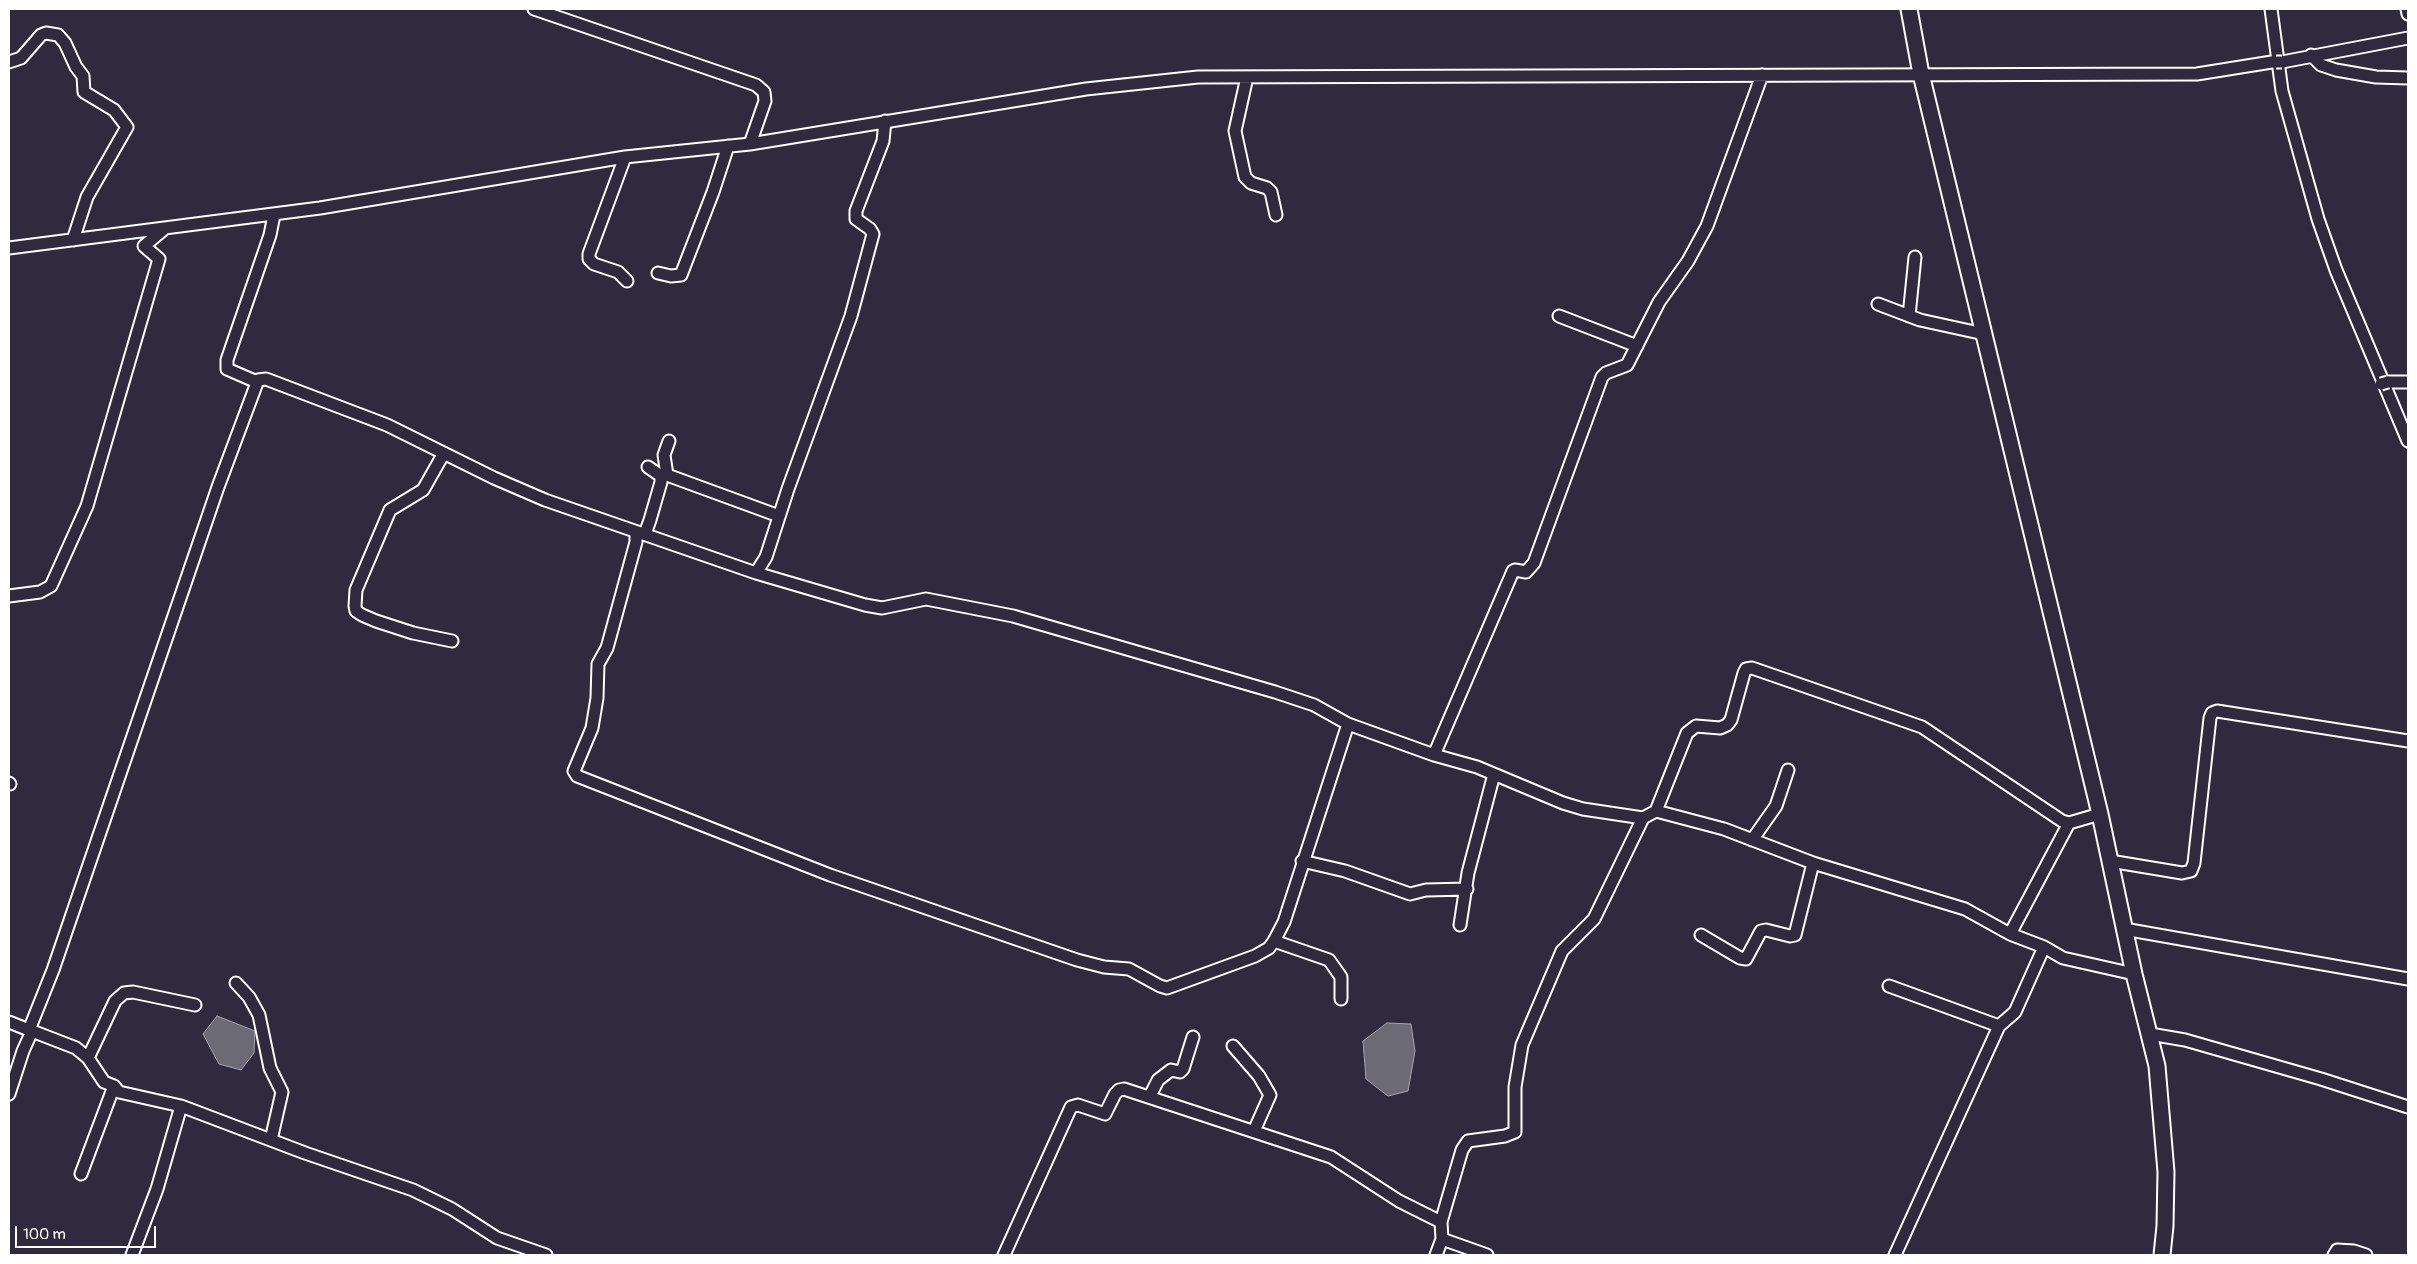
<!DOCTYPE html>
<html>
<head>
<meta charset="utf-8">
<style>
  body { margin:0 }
  #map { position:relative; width:2417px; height:1264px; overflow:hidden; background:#2f2a3d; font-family:Pangolin,sans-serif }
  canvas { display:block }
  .frame { position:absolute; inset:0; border:10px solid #fff; pointer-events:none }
  .scale { position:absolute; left:15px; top:1226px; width:141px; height:22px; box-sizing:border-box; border:2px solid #fff; border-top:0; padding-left:6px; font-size:15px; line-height:18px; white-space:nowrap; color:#fff; -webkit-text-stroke:4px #2f2a3d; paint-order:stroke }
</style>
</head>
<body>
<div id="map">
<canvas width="2417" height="1264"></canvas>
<div class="frame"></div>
<div class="scale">100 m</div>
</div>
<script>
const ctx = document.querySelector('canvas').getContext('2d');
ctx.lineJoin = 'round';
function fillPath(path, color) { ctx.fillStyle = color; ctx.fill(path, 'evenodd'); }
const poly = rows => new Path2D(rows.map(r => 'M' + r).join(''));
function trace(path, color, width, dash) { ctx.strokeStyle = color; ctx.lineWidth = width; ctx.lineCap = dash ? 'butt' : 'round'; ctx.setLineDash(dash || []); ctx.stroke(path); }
const water = poly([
  [217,1016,255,1031,254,1053,241,1070,219,1064,203,1034,217,1016],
  [1387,1023,1411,1024,1415,1051,1408,1091,1388,1096,1366,1079,1363,1041,1387,1023]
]);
fillPath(water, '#6d6a77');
trace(water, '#a7a6ad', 1);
const street = poly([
  [534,9,756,85,764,92,765,101,750,144],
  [2271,9,2282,91,2318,219,2336,270,2408,441],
  [2407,9,2408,14],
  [2311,55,2321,65,2336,70,2376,77,2408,78],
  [9,62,21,58,41,35,46,33,58,35,65,43,76,67,83,76,84,92,114,110,127,127,87,197,73,240],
  [2282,62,2408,38],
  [1247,77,1235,131,1245,177,1251,183,1267,188,1271,192,1276,215],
  [625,157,589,254,589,259,594,264,618,272,627,281],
  [9,248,320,208,625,157,750,144,1086,89,1198,77,2197,74,2278,61,2276,62],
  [658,273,671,276,681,275,713,192,728,146],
  [1878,304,1920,320,1984,334],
  [1559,316,1637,346],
  [1909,316,1915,257],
  [257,382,227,369,227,360,270,235,274,215],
  [2388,382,2408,382],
  [669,441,664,455,667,475,779,516],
  [444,453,423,490,390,510,356,590,355,606,356,611,362,615,376,621,413,633,452,641],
  [636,532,636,542,607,648,598,664,597,698,592,728,574,771,577,776,830,875,1077,960,1104,967,1129,969,1160,986,1167,988,1255,956,1269,948,1274,941,1284,922,1348,724],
  [643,533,646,531,650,520,661,482,661,476,648,467],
  [756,573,865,605,882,608,926,599,1013,616,1275,692,1314,705,1348,724,1434,755,1477,767,1563,803,1583,809,1643,818,1656,811,1724,829,1813,863,1965,909,2010,934,2044,947,2063,958,2134,974],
  [9,596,40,592,51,586,87,506,159,259,144,246,163,230],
  [1434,755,1513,571,1515,570,1526,572,1534,563,1602,377,1606,373,1627,365,1659,302,1688,261,1707,226,1762,75],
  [9,783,10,784],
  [1656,811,1687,733,1696,726,1720,728,1727,725,1731,720,1744,673,1746,669,1752,668,1922,727,2062,821,2069,823,2100,814],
  [1752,840,1776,806,1788,770],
  [1302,861,1345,871,1410,894,1426,890,1467,889],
  [2110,861,2182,873,2191,871,2194,863,2210,718,2212,713,2217,711,2408,741],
  [1460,925,1468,873,1494,774],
  [2124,929,2408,979],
  [2010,934,2069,823],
  [1701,935,1740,958,1746,959,1761,931,1766,930,1790,936,1795,935,1813,863],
  [1274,941,1329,960,1341,977,1341,999],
  [236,983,249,997,259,1015,270,1068,282,1092,271,1140],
  [1889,986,1999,1026],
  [9,1022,29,1030],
  [32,1031,76,1048,88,1058,104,1082,114,1086,119,1092,181,1106,305,1153,413,1190,452,1209,497,1238,546,1255],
  [2150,1034,2185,1040,2321,1079,2408,1107],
  [1233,1046,1259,1076,1270,1095,1254,1131],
  [88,1058,115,1001,124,993,133,992,195,1005],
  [9,1094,23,1051,32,1031,29,1030,53,970,218,487,258,380,266,379,387,425,494,478,545,500,756,573,766,557,788,489,851,316,873,234,870,229,856,219,856,211,883,141,885,121],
  [1150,1096,1158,1080,1171,1070,1180,1072,1183,1069,1193,1037],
  [81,1174,114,1086],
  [1442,1239,1441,1222,1462,1150,1468,1141,1505,1136,1515,1132,1515,1087,1522,1045,1562,951,1594,919,1643,818],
  [132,1255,157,1189,181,1106],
  [1004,1255,1071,1107,1078,1105,1105,1114,1115,1094,1119,1090,1124,1089,1331,1157,1399,1201,1441,1222],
  [1436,1255,1442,1239,1487,1255],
  [1895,1255,1999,1026,2015,1012,2044,947],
  [2334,1255,2337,1250,2354,1251,2366,1255]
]);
const secondary = poly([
  [1909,9,1921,74,2100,814,2134,974,2157,1066,2166,1172,2165,1226,2162,1255]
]);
trace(street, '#fff', 15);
trace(secondary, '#fff', 19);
trace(street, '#2f2a3d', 11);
trace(secondary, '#2f2a3d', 15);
const streetBridge = poly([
  [2276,62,2282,62],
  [2381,384,2388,382]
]);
trace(streetBridge, '#fff', 15, []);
trace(streetBridge, '#2f2a3d', 11);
</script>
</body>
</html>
